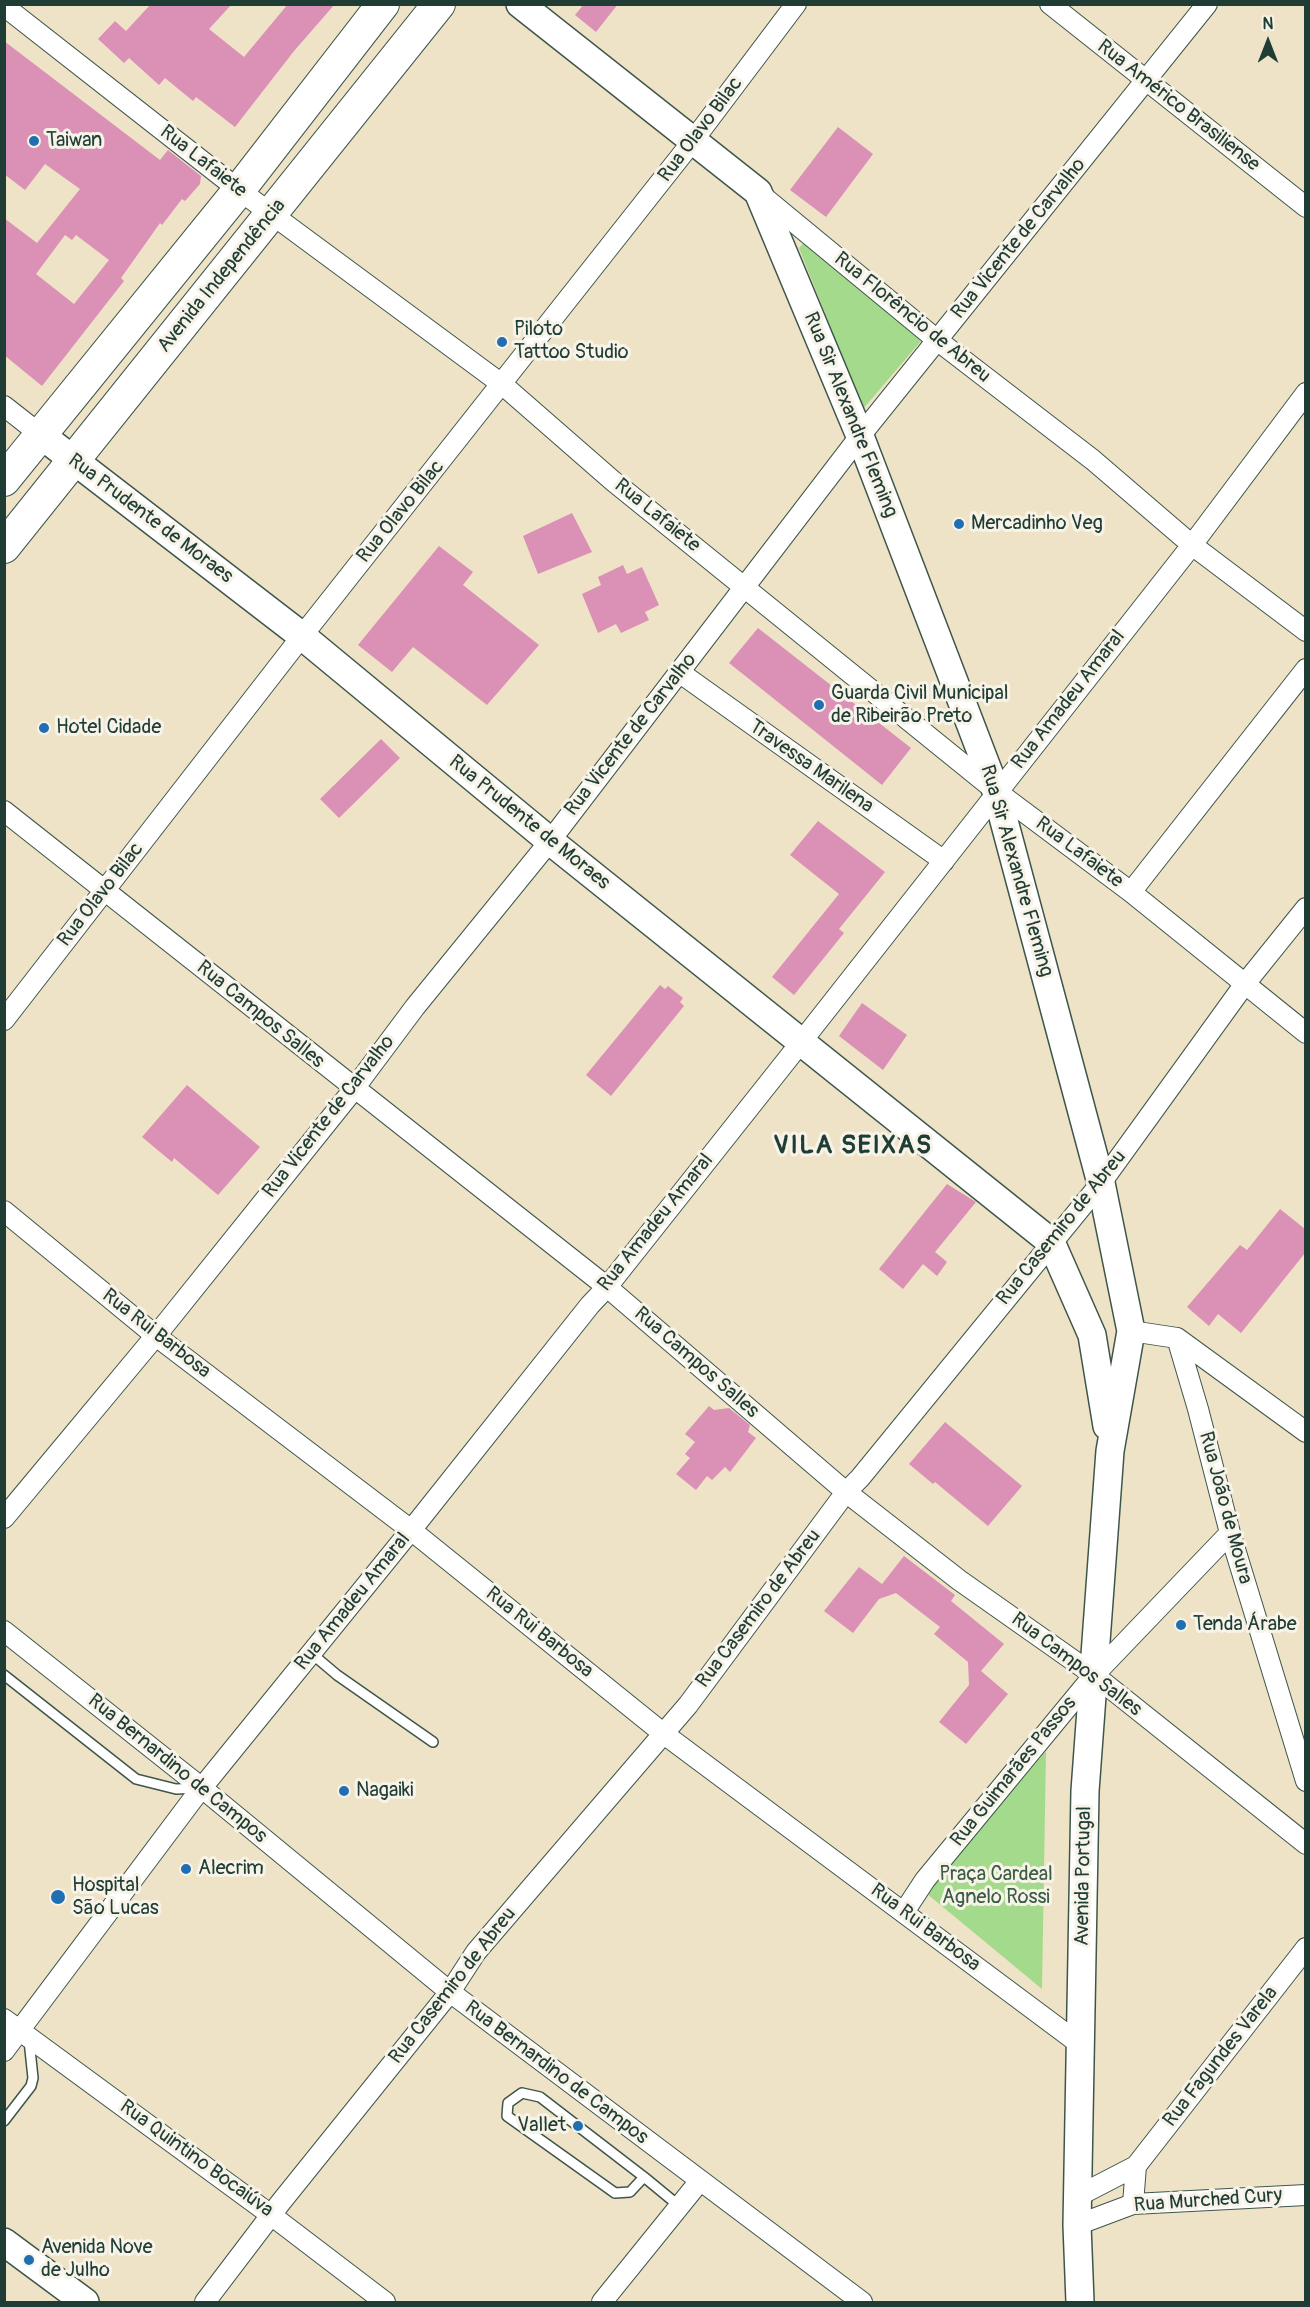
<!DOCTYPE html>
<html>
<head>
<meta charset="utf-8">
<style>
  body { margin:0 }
  #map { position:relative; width:1310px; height:2307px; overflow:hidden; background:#eee3c6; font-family:Pangolin,sans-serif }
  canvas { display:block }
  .frame { position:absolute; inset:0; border:6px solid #1f3d34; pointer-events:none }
  .north { position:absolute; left:1238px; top:12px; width:60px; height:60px; -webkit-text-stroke:4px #f7f3e8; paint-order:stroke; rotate:0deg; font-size:16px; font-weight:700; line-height:24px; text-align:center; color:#1f3d34 }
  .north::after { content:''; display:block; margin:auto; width:21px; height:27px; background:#1f3d34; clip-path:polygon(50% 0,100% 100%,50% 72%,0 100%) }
</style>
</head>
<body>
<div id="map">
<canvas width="1310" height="2307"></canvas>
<div class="frame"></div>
<div class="north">N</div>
</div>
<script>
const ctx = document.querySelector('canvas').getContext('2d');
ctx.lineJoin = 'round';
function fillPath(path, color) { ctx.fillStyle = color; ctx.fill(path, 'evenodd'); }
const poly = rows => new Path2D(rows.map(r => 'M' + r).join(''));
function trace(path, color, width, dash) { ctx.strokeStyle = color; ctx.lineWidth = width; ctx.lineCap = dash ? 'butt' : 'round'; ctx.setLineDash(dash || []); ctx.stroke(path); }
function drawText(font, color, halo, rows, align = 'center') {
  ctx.font = font + ' Pangolin,sans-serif'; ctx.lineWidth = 6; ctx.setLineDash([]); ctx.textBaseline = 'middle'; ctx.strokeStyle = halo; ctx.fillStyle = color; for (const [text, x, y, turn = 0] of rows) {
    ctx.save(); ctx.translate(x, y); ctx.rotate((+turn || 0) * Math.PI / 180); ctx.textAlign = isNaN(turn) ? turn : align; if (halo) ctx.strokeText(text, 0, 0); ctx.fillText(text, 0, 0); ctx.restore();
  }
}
fillPath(poly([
  [808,238,921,341,863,409,799,248],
  [1046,1751,1042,1989,926,1893]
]), '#a4da8b');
fillPath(poly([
  [151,4,232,4,209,29,244,57,288,4,335,4,294,51,235,127,196,97,193,101,165,78,159,85,129,58,124,63,98,39,115,21,126,31],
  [584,4,618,4,596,32,575,15],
  [4,41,160,160,168,150,201,176,200,184,185,201,182,199,162,225,160,223,121,278,124,281,42,386,4,355,4,218,37,243,80,189,45,164,25,190,4,174],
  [65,235,72,240,76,235,109,260,74,304,36,274],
  [838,127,873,154,826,217,790,190],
  [572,513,592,552,538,574,523,536],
  [439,546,473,572,463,585,539,645,487,705,413,647,392,672,358,645],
  [623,565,627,574,642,567,659,605,645,612,649,620,621,633,616,624,598,633,582,594,601,585,598,577],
  [758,628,911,748,882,785,729,663],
  [381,739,400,758,339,818,320,799],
  [818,821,885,872,839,929,844,933,794,995,772,977,839,894,790,855],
  [660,985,665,989,668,986,683,998,680,1002,684,1006,611,1096,586,1075],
  [862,1003,907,1035,883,1070,839,1036],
  [187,1085,260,1147,218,1195,174,1158,172,1162,142,1137],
  [947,1184,976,1202,935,1252,947,1262,937,1276,923,1264,903,1289,879,1269],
  [1280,1209,1305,1229,1305,1253,1241,1333,1218,1314,1209,1326,1187,1307,1240,1245,1247,1250],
  [709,1406,714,1410,729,1408,750,1425,748,1432,756,1438,730,1472,725,1467,712,1480,707,1476,696,1490,676,1474,690,1458,685,1454,695,1442,685,1434],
  [945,1422,1022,1486,988,1526,935,1482,933,1484,909,1464],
  [904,1556,955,1595,951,1601,1004,1644,981,1671,1008,1694,966,1744,939,1722,969,1685,968,1662,934,1634,940,1627,896,1593,879,1599,853,1633,824,1611,859,1567,882,1584]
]), '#db90b6');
const service = poly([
  [311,1653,337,1675,433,1742],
  [4,1675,136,1779,176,1789,199,1788],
  [4,2121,31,2086,33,2078,29,2040],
  [644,2177,630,2192,615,2193,507,2116,508,2103,522,2093,540,2097,644,2177,678,2205]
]);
const minor = poly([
  [1050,4,1306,207],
  [4,6,239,190,503,385,613,481,996,791,1131,892,1306,1033],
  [760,194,937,340,1093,460,1192,545,1306,631],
  [4,406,41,435],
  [679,672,944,861],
  [4,811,607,1287,846,1492,959,1580,1094,1675,1306,1844],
  [1131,892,1306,669],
  [4,1020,302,636,692,142,796,4],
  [4,1211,156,1336,411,1530,664,1734,1081,2045],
  [1131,1331,1177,1338,1306,1432],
  [1177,1338,1198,1409,1230,1533,1306,1781],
  [4,1518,163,1327,350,1094,415,1007,550,841,860,436,1207,4],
  [4,1631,202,1788,450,1992,862,2302],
  [904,1912,925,1880,1094,1675,1230,1533],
  [4,2019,271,2215,385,2302],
  [4,2051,196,1795,420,1519,590,1305,607,1287,802,1041,1192,545,1306,393],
  [1078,2196,1136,2166,1306,1948],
  [1133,2204,1136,2166],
  [1077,2225,1133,2204,1306,2195],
  [205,2302,281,2202,450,1992,476,1952,688,1705,846,1492,860,1478,1101,1183,1244,985,1306,908],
  [602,2302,699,2182]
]);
const secondary = poly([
  [520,4,758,192,860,436,996,791,1101,1183,1131,1331,1110,1451,1085,1791,1077,2225,1080,2302],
  [41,435,302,636,550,841,1051,1242,1092,1335,1107,1426],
  [4,2242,85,2302]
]);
const primary = poly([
  [4,480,239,190,383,4],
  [4,547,439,4]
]);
trace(service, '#3e564a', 12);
trace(minor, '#3e564a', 22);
trace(secondary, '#3e564a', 30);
trace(primary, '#3e564a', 34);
trace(service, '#fff', 9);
trace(minor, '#fff', 20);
trace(secondary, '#fff', 27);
trace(primary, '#fff', 32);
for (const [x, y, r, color] of [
  [34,141,6,"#1f6fb2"],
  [502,342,6,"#1f6fb2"],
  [959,524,6,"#1f6fb2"],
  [819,705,6,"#1f6fb2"],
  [44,728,6,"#1f6fb2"],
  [1181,1625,6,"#1f6fb2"],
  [344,1791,6,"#1f6fb2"],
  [186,1869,6,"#1f6fb2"],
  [58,1897,8,"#1f6fb2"],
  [578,2126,6,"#1f6fb2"],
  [29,2260,6,"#1f6fb2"]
]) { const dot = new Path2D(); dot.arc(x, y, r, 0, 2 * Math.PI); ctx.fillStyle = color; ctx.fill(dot); trace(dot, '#f7f3e8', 2); }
drawText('20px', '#1f3d34', '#f7f3e8', [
  ["Rua Américo Brasiliense",1178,106,38],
  ["Rua Olavo Bilac",701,130,-53],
  ["Rua Lafaiete",203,162,38],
  ["Rua Vicente de Carvalho",1019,239,-51],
  ["Avenida Independência",222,276,-51],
  ["Rua Florêncio de Abreu",912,318,39],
  ["Rua Sir Alexandre Fleming",850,415,68],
  ["Rua Olavo Bilac",401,512,-51],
  ["Rua Lafaiete",657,516,39],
  ["Rua Prudente de Moraes",150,519,37],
  ["Rua Amadeu Amaral",1069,700,-52],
  ["Rua Vicente de Carvalho",631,735,-52],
  ["Travessa Marilena",811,767,35],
  ["Rua Prudente de Moraes",529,823,39],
  ["Rua Lafaiete",1079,853,37],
  ["Rua Sir Alexandre Fleming",1016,871,74],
  ["Rua Olavo Bilac",101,895,-52],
  ["Rua Campos Salles",260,1015,39],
  ["Rua Vicente de Carvalho",329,1117,-52],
  ["Rua Amadeu Amaral",656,1223,-51],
  ["Rua Casemiro de Abreu",1062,1228,-51],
  ["Rua Rui Barbosa",156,1334,38],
  ["Rua Campos Salles",696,1363,41],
  ["Rua João de Moura",1225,1508,75],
  ["Rua Amadeu Amaral",353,1602,-51],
  ["Rua Casemiro de Abreu",759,1609,-53],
  ["Rua Rui Barbosa",539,1633,39],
  ["Rua Campos Salles",1076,1665,37],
  ["Rua Bernardino de Campos",177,1769,39],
  ["Rua Guimarães Passos",1014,1772,-51],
  ["Avenida Portugal",1084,1876,-89],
  ["Rua Rui Barbosa",925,1928,37],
  ["Rua Casemiro de Abreu",453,1986,-52],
  ["Rua Fagundes Varela",1221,2057,-52],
  ["Rua Bernardino de Campos",556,2073,37],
  ["Rua Quintino Bocaiúva",196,2159,36],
  ["Rua Murched Cury",1208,2201,-4]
]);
drawText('20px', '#1f3d34', '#f7f3e8', [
  ["Taiwan",46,141],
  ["Piloto",514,330],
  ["Tattoo Studio",514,353],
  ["Mercadinho Veg",971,524],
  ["Guarda Civil Municipal",831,694],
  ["de Ribeirão Preto",831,717],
  ["Hotel Cidade",56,728],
  ["Tenda Árabe",1193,1625],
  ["Nagaiki",356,1791],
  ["Alecrim",198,1869],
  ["Hospital",72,1886],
  ["São Lucas",72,1909],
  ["Vallet",566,2126,"right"],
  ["Avenida Nove",41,2248],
  ["de Julho",41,2271]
], 'left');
drawText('20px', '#3a5c45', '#f7f3e8', [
  ["Praça Cardeal",996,1875],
  ["Agnelo Rossi",996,1898]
]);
ctx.letterSpacing = '1.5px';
drawText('bold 26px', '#1f3d34', '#f7f3e8', [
  ["VILA SEIXAS",853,1146]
]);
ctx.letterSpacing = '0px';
</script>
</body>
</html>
